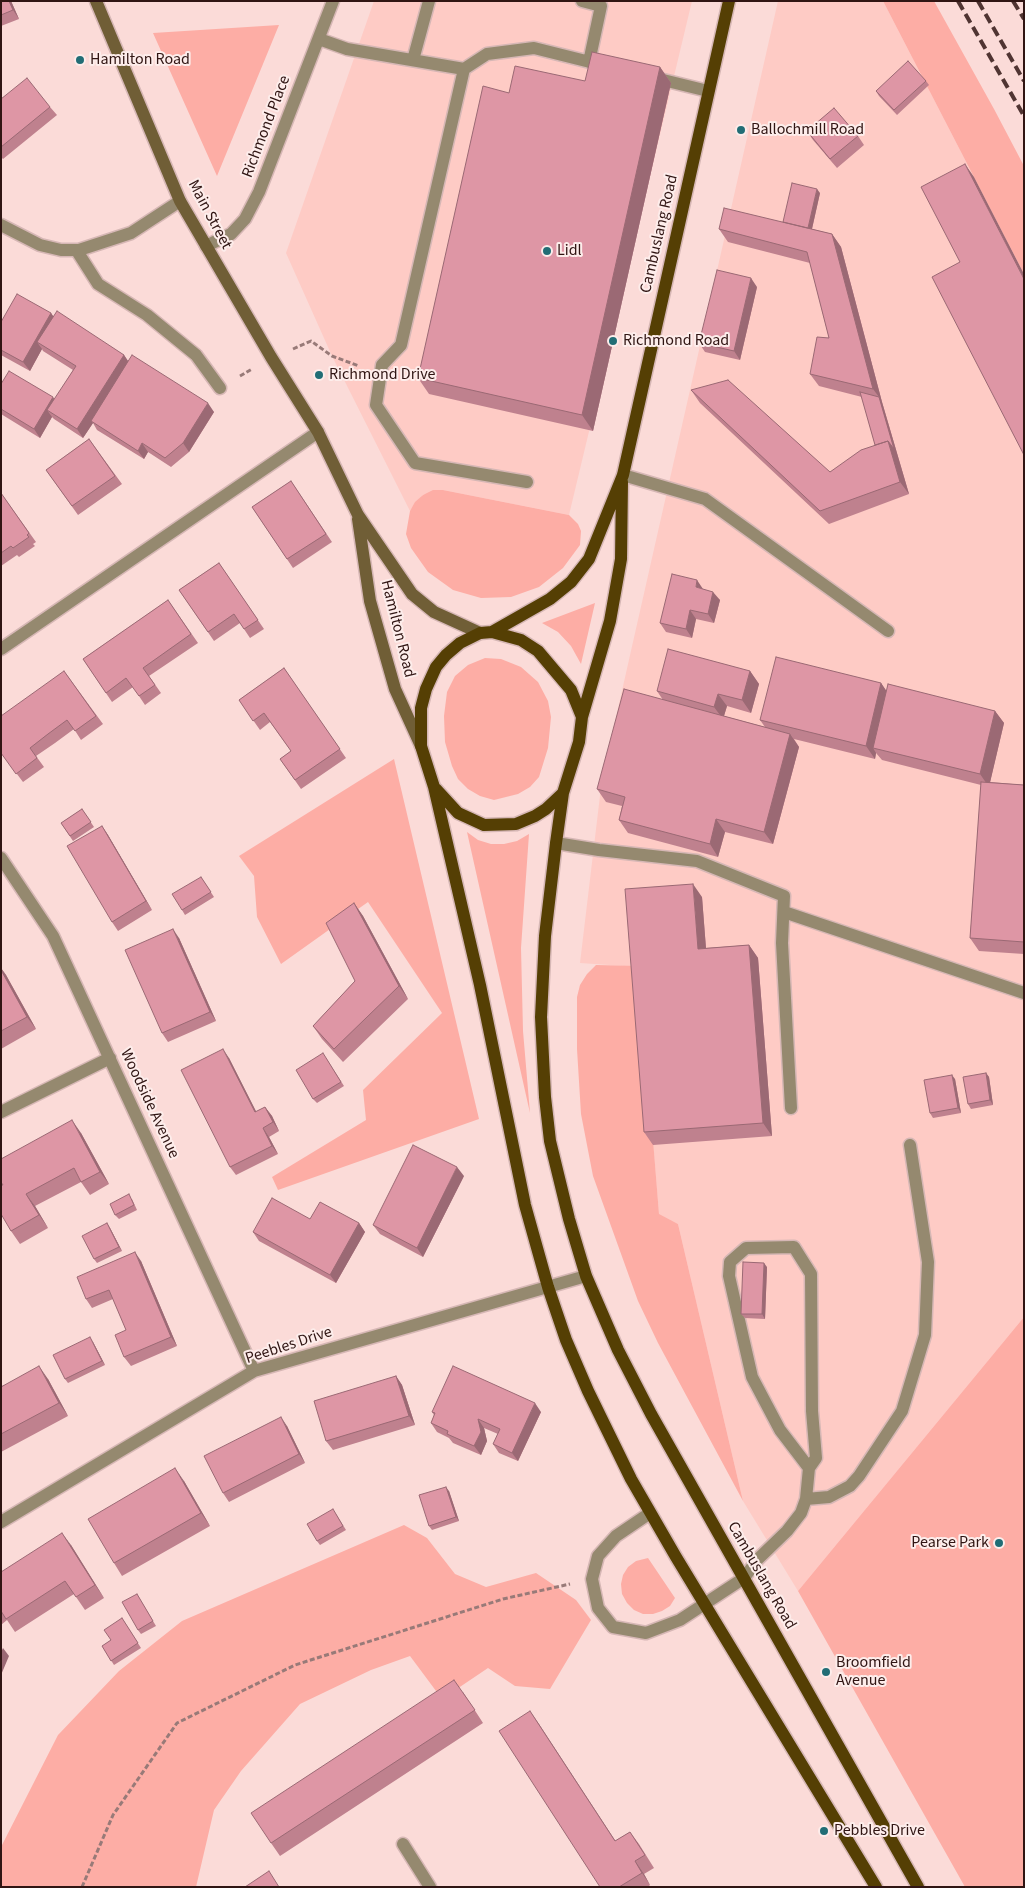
<!DOCTYPE html>
<html>
<head>
<meta charset="utf-8">
<style>
  body { margin:0 }
  #map { position:relative; width:1025px; height:1888px; overflow:hidden; background:#fbdbd8; font-family:"Source Sans 3",sans-serif }
  canvas { display:block }
  .frame { position:absolute; inset:0; border:2px solid #301513; pointer-events:none }
</style>
</head>
<body>
<div id="map">
<canvas width="1025" height="1888"></canvas>
<div class="frame"></div>
</div>
<script>
const ctx = document.querySelector('canvas').getContext('2d');
ctx.lineJoin = 'round';
function fillPath(path, color) { ctx.fillStyle = color; ctx.fill(path, 'evenodd'); }
const poly = rows => new Path2D(rows.map(r => 'M' + r).join(''));
function trace(path, color, width, dash) { ctx.strokeStyle = color; ctx.lineWidth = width; ctx.lineCap = dash ? 'butt' : 'round'; ctx.setLineDash(dash || []); ctx.stroke(path); }
function drawText(font, color, halo, rows, align = 'center') {
  ctx.font = font + ' "Source Sans 3",sans-serif'; ctx.lineWidth = 4; ctx.setLineDash([]); ctx.textBaseline = 'middle'; ctx.strokeStyle = halo; ctx.fillStyle = color; for (const [text, x, y, turn = 0] of rows) {
    ctx.save(); ctx.translate(x, y); ctx.rotate((+turn || 0) * Math.PI / 180); ctx.textAlign = isNaN(turn) ? turn : align; if (halo) ctx.strokeText(text, 0, 0); ctx.fillText(text, 0, 0); ctx.restore();
  }
}
fillPath(poly([
  [374,1,692,1,569,515,443,490,423,495,410,511,332,356,286,253],
  [778,1,883,1,1024,274,1024,1317,798,1591,743,1501,678,1224,659,1215,639,967,580,963,602,779]
]), '#fecbc5');
fillPath(poly([
  [883,1,934,1,994,109,1024,166,1024,274],
  [279,25,217,176,153,33],
  [433,490,443,490,569,515,578,524,581,531,580,545,563,568,539,587,511,597,481,598,453,590,428,572,411,548,406,534,410,511,415,502,423,495],
  [595,603,581,664,571,646,558,632,542,623],
  [485,658,501,659,521,667,538,682,548,701,551,717,548,748,539,777,530,787,518,794,494,800,480,796,468,789,458,779,452,766,445,742,444,716,447,692,455,676,468,665],
  [394,759,479,1119,278,1190,272,1177,366,1120,363,1090,442,1013,368,902,281,964,257,917,254,876,239,856],
  [467,832,478,840,491,844,504,844,517,841,529,834,521,948,523,1031,530,1113],
  [596,965,639,966,659,1214,678,1224,743,1501,658,1343,638,1301,593,1176,581,1114,577,1049,577,997,580,985,587,974],
  [1024,1317,1024,1887,965,1887,798,1591],
  [404,1525,427,1538,455,1574,486,1587,536,1573,576,1600,591,1620,550,1689,515,1686,488,1668,442,1699,410,1656,371,1670,300,1704,241,1771,214,1810,196,1887,1,1887,1,1847,58,1735,119,1671,182,1621],
  [648,1558,675,1598,670,1606,662,1611,653,1614,643,1614,634,1610,627,1603,622,1594,621,1584,623,1575,628,1567,636,1561]
]), '#fdada5');
const service = poly([
  [582,1,601,6,589,62],
  [319,39,347,49,464,69],
  [413,60,429,1],
  [655,78,708,91],
  [77,251,98,284,147,315,196,355,220,388],
  [623,475,705,499,888,631],
  [527,482,415,463,376,405,382,365,401,345,464,69,487,54,534,48,606,66],
  [556,843,599,850,697,861,784,896,782,943,791,1108],
  [784,912,1024,993],
  [806,1499,829,1497,850,1486,859,1476,902,1411,925,1335,928,1262,910,1145],
  [650,1513,616,1536,598,1556,592,1579,598,1608,613,1627,646,1633,680,1620,744,1578,758,1559,787,1531,801,1513,806,1499,809,1468,816,1458,812,1411,811,1274,794,1247,746,1248,730,1262,729,1276,752,1377,780,1430,809,1468]
]);
const minor = poly([
  [1,225,40,245,61,250,79,250,131,233,180,201],
  [206,246,231,234,245,219,259,192,333,1],
  [1,649,318,432],
  [1,858,53,936,254,1371],
  [1,1112,110,1058],
  [1,1522,254,1371,586,1276],
  [403,1844,430,1887]
]);
const secondary = poly([
  [96,1,180,201,271,357,318,432,358,515,412,594,434,612,480,633],
  [358,519,370,601,395,689,421,746]
]);
const primary = poly([
  [492,632,550,599,571,582,589,559,623,475,729,1],
  [582,717,610,621,621,559,622,482],
  [436,789,458,813,484,825,516,824,535,816,546,809,563,793],
  [876,1887,676,1557,631,1479,588,1391,566,1340,548,1287,525,1205,480,985,434,787,421,746,421,708,426,689,436,667,446,655,460,643,480,633,492,632,521,640,538,651,571,690,582,717,579,742,563,793,556,843,545,936,541,1017,545,1097,550,1141,569,1219,586,1276,618,1350,651,1414,918,1887]
]);
trace(service, '#d6b7b5', 15);
trace(minor, '#d6b7b5', 15);
trace(secondary, '#d6b7b5', 15);
trace(primary, '#d6b7b5', 15);
trace(poly([
  [293,349,311,341,332,356,359,366],
  [240,376,252,369],
  [82,1887,113,1815,177,1723,295,1665,503,1599,570,1584]
]), '#987a78', 3, [5, 2.5]);
trace(service, '#95896f', 12);
trace(minor, '#95896f', 12);
trace(secondary, '#705e36', 12);
trace(primary, '#553f04', 12);
trace(poly([
  [958,1,1024,116],
  [978,1,1024,81],
  [1013,1,1024,19]
]), '#503432', 4, [10, 5]);
fillPath(poly([
  [1,1,11,1,19,19,1,26],
  [660,67,671,83,593,431,429,394,418,378,509,93,585,81],
  [926,81,929,85,897,115,879,96,876,91],
  [1,99,50,107,57,115,3,159,1,157],
  [807,131,858,136,864,145,837,168,813,140],
  [820,193,812,229,832,234,841,247,882,402,909,494,829,524,700,403,691,390,830,472,875,445,862,397,819,386,810,374,829,338,810,263,728,242,719,229,783,222],
  [757,287,740,360,705,352,699,343],
  [51,313,53,316,124,355,128,361,214,412,189,452,171,467,148,452,144,459,97,430,93,423,83,438,54,419,52,417,40,438,1,414,1,384,55,399,73,370,43,351,42,349,30,371,1,355,1,322],
  [89,439,122,484,78,515,46,470],
  [291,481,332,542,293,568,252,507],
  [1,493,36,542,33,544,35,546,19,557,17,555,1,566],
  [219,563,264,629,250,638,240,623,214,641,179,590],
  [703,589,720,600,714,623,696,619,692,638,666,632,660,623],
  [168,600,198,643,149,676,161,693,145,705,133,687,112,702,83,659],
  [284,668,346,758,301,789,280,759,291,751,270,722,260,730,239,700],
  [64,671,103,724,81,740,74,729,55,743,36,756,44,767,23,782,1,753],
  [750,671,759,684,751,713,727,706,724,716,765,727,760,720,881,683,886,691,995,711,1004,723,990,782,1024,785,1024,954,979,951,970,938,981,785,882,760,876,753,875,759,794,739,799,747,773,844,725,832,718,857,628,833,619,820,622,806,606,802,597,789,663,700,657,691],
  [82,809,94,827,73,841,61,823],
  [102,826,108,835,152,910,118,931,112,922],
  [201,877,214,897,185,915,182,910],
  [702,897,706,948,749,945,758,958,772,1136,653,1145,644,1132],
  [354,903,363,916,408,999,343,1062,322,1039,313,1026,355,981],
  [179,938,216,1021,168,1042,162,1033],
  [1,968,6,975,36,1029,1,1049],
  [229,1058,256,1112,265,1107,272,1116,279,1131,269,1137,278,1154,236,1175,230,1167],
  [326,1058,344,1086,317,1103,313,1099],
  [986,1073,989,1077,993,1105,971,1109,968,1104],
  [955,1079,961,1113,933,1118,930,1113],
  [81,1133,109,1184,90,1195,81,1182,35,1206,48,1228,20,1244,11,1231,3,1185],
  [464,1176,423,1257,380,1234,373,1225],
  [132,1199,137,1210,119,1219,115,1215],
  [310,1219,359,1223,365,1232,336,1283,259,1241,253,1232],
  [107,1223,110,1228,122,1251,97,1263,94,1259],
  [141,1261,177,1346,131,1366,124,1357,126,1330,113,1299,92,1308,86,1299],
  [767,1267,765,1319,745,1318,741,1314],
  [93,1342,105,1365,68,1383,65,1379],
  [396,1376,402,1385,415,1425,333,1450,326,1441],
  [48,1379,68,1416,1,1452,1,1386],
  [432,1412,541,1412,518,1461,499,1453,493,1444,498,1434,484,1428,487,1441,481,1455,453,1443,449,1438,437,1432,431,1423,434,1415],
  [287,1426,305,1463,229,1502,223,1493],
  [184,1481,210,1526,122,1576,114,1563],
  [449,1491,459,1521,432,1530,429,1526],
  [336,1514,346,1530,320,1545,317,1541],
  [71,1545,104,1598,85,1610,74,1594,15,1632,7,1620,1,1625,1,1572],
  [137,1594,156,1626,141,1634,138,1630],
  [122,1618,141,1648,114,1665,102,1646,111,1640],
  [463,1692,483,1723,280,1856,271,1843],
  [530,1711,615,1841,630,1832,639,1844,654,1868,644,1874,650,1885,648,1887,600,1887]
]), '#bf818e');
fillPath(poly([
  [9,1,11,1,19,19,13,10],
  [660,67,671,83,593,431,582,415],
  [965,164,974,177,1024,274,1024,279],
  [817,189,820,193,811,233,808,229],
  [832,234,841,247,882,402,909,494,900,482,888,441,879,397,873,389],
  [751,278,757,287,740,360,734,351],
  [51,313,57,322,37,342,42,349,30,371,23,362],
  [124,355,130,364,91,421,93,423,83,438,77,429],
  [53,397,59,406,47,410,52,417,40,438,34,429],
  [208,403,214,412,189,452,183,443],
  [142,443,148,452,144,459,138,451],
  [697,580,703,589,696,587],
  [713,592,720,600,714,623,708,614],
  [690,610,696,619,692,638,686,629],
  [750,671,759,684,751,713,742,700],
  [881,683,890,696,873,748,876,753,875,759,866,746],
  [718,694,727,706,723,719,714,707],
  [995,711,1004,723,989,787,980,774],
  [790,734,799,747,773,844,764,832],
  [716,819,725,832,718,857,710,844],
  [102,826,108,835,152,910,146,901],
  [693,884,702,897,707,962,698,949],
  [354,903,363,916,408,999,399,986],
  [173,929,179,938,216,1021,210,1012],
  [749,945,758,958,772,1136,763,1123],
  [1,968,6,975,36,1029,27,1017,1,970],
  [223,1049,229,1058,261,1121,255,1112],
  [986,1073,989,1077,993,1105,990,1100],
  [952,1075,955,1079,961,1113,958,1108],
  [265,1107,272,1116,279,1131,273,1122],
  [72,1120,81,1133,109,1184,100,1172],
  [263,1128,269,1137,278,1154,272,1146],
  [457,1167,464,1176,423,1257,417,1248],
  [26,1194,35,1206,48,1228,39,1215],
  [107,1223,110,1228,122,1251,119,1247],
  [359,1223,365,1232,336,1283,330,1275],
  [135,1252,141,1261,177,1346,171,1337],
  [764,1263,767,1267,765,1319,762,1314],
  [90,1337,93,1342,105,1365,102,1361],
  [39,1366,48,1379,68,1416,59,1403],
  [396,1376,402,1385,415,1425,409,1416],
  [535,1403,541,1412,518,1461,512,1453],
  [281,1417,287,1426,305,1463,299,1454],
  [478,1419,484,1428,487,1441,481,1455,474,1446],
  [175,1468,184,1481,210,1526,201,1513],
  [446,1487,449,1491,459,1521,456,1517],
  [62,1533,71,1545,104,1598,95,1585],
  [3,1648,9,1656,1,1675,1,1652],
  [530,1711,539,1724,624,1854,615,1841],
  [635,1861,644,1874,650,1885,642,1873]
]), '#9b6974');
const building = poly([
  [1,1,9,1,13,10,1,15,1,1],
  [592,52,660,67,582,415,418,378,483,86,509,93,515,66,585,81,592,52],
  [908,61,926,81,894,110,876,91,908,61],
  [27,78,50,107,1,147,1,99,27,78],
  [834,108,858,136,830,159,807,131,834,108],
  [965,164,1024,279,1024,455,932,277,960,262,921,187,965,164],
  [792,183,817,189,808,228,783,222,792,183],
  [724,208,832,234,873,389,810,374,817,337,829,338,807,252,719,229,724,208],
  [717,270,751,278,734,351,699,343,717,270],
  [17,294,51,313,23,362,1,350,1,322,17,294],
  [57,311,124,355,77,429,47,410,76,366,37,342,57,311],
  [132,355,208,403,183,443,165,458,142,443,138,451,91,421,132,355],
  [9,371,53,397,34,429,1,409,1,384,9,371],
  [728,380,830,472,861,450,888,441,900,482,820,511,691,390,728,380],
  [860,392,879,397,894,449,888,441,875,445,860,392],
  [89,439,115,476,72,506,46,470,89,439],
  [291,481,326,534,287,559,252,507,291,481],
  [1,493,29,533,27,535,29,537,13,548,11,546,1,553,1,493],
  [219,563,258,620,244,629,234,614,208,632,179,590,219,563],
  [672,574,697,580,696,587,713,592,708,614,690,610,686,629,660,623,672,574],
  [168,600,191,634,143,668,155,685,139,696,126,678,106,693,83,659,168,600],
  [668,649,750,671,742,700,718,694,714,707,657,691,668,649],
  [776,657,881,683,866,746,760,720,776,657],
  [284,668,340,749,295,780,280,759,291,751,264,713,253,721,239,700,284,668],
  [64,671,96,716,75,731,67,720,48,734,30,748,37,758,16,774,1,753,1,716,64,671],
  [888,684,995,711,980,774,873,748,888,684],
  [624,689,790,734,764,832,716,819,710,844,619,820,625,797,597,789,624,689],
  [981,782,1024,785,1024,942,970,938,981,782],
  [82,809,91,822,70,836,61,823,82,809],
  [102,826,146,901,112,922,67,846,102,826],
  [201,877,211,892,182,910,172,894,201,877],
  [693,884,698,949,749,945,763,1123,644,1132,625,889,693,884],
  [354,903,399,986,334,1049,313,1026,355,981,326,923,354,903],
  [173,929,210,1012,162,1033,125,950,173,929],
  [1,970,27,1017,1,1031,1,970],
  [223,1049,255,1112,265,1107,273,1122,263,1128,272,1146,230,1167,181,1070,223,1049],
  [323,1053,341,1082,313,1099,296,1070,323,1053],
  [986,1073,990,1100,968,1104,963,1077,986,1073],
  [952,1075,958,1108,930,1113,924,1080,952,1075],
  [72,1120,100,1172,81,1182,74,1168,26,1194,39,1215,11,1231,1,1214,1,1185,3,1185,1,1182,1,1159,72,1120],
  [413,1145,457,1167,417,1248,373,1225,413,1145],
  [129,1194,134,1205,115,1215,110,1204,129,1194],
  [272,1198,310,1219,320,1202,359,1223,330,1275,253,1232,272,1198],
  [107,1223,119,1247,94,1259,82,1236,107,1223],
  [135,1252,171,1337,124,1357,115,1335,126,1330,109,1290,86,1299,77,1277,135,1252],
  [743,1262,764,1263,762,1314,741,1314,743,1262],
  [90,1337,102,1361,65,1379,53,1355,90,1337],
  [39,1366,59,1403,1,1434,1,1387,39,1366],
  [453,1366,535,1403,512,1453,493,1444,500,1429,478,1419,481,1432,474,1446,447,1434,448,1431,431,1423,435,1413,432,1412,453,1366],
  [396,1376,409,1416,326,1441,314,1401,396,1376],
  [281,1417,299,1454,223,1493,204,1456,281,1417],
  [175,1468,201,1513,114,1563,88,1519,175,1468],
  [446,1487,456,1517,429,1526,419,1495,446,1487],
  [333,1509,343,1526,317,1541,307,1524,333,1509],
  [62,1533,95,1585,76,1597,65,1581,6,1619,1,1611,1,1572,62,1533],
  [137,1594,153,1621,138,1630,122,1602,137,1594],
  [122,1618,138,1643,111,1661,102,1646,111,1640,104,1630,122,1618],
  [454,1680,475,1710,271,1843,251,1813,454,1680],
  [530,1711,615,1841,630,1832,645,1855,635,1861,642,1873,619,1887,600,1887,499,1731,530,1711],
  [269,1871,279,1887,245,1887,269,1871]
]);
fillPath(building, '#de96a5');
trace(building, '#9b6974', 1);
for (const [x, y, r, color] of [
  [80,60,5,"#226d75"],
  [741,130,5,"#226d75"],
  [547,251,5,"#226d75"],
  [613,341,5,"#226d75"],
  [319,375,5,"#226d75"],
  [999,1543,5,"#226d75"],
  [826,1672,5,"#226d75"],
  [824,1831,5,"#226d75"]
]) { const dot = new Path2D(); dot.arc(x, y, r, 0, 2 * Math.PI); ctx.fillStyle = color; ctx.fill(dot); trace(dot, '#fdedeb', 2); }
drawText('16px', '#301513', '#fdedeb', [
  ["Hamilton Road",90,60],
  ["Ballochmill Road",751,130],
  ["Lidl",557,251],
  ["Richmond Road",623,341],
  ["Richmond Drive",329,375],
  ["Pearse Park",989,1543,"right"],
  ["Broomfield",836,1663],
  ["Avenue",836,1681],
  ["Pebbles Drive",834,1831]
], 'left');
drawText('16px', '#301513', '#fdedeb', [
  ["Richmond Place",267,127,-69],
  ["Main Street",209,215,62],
  ["Cambuslang Road",660,234,-77],
  ["Hamilton Road",397,629,76],
  ["Woodside Avenue",149,1104,65],
  ["Peebles Drive",289,1346,-18],
  ["Cambuslang Road",761,1576,60]
]);
</script>
</body>
</html>
